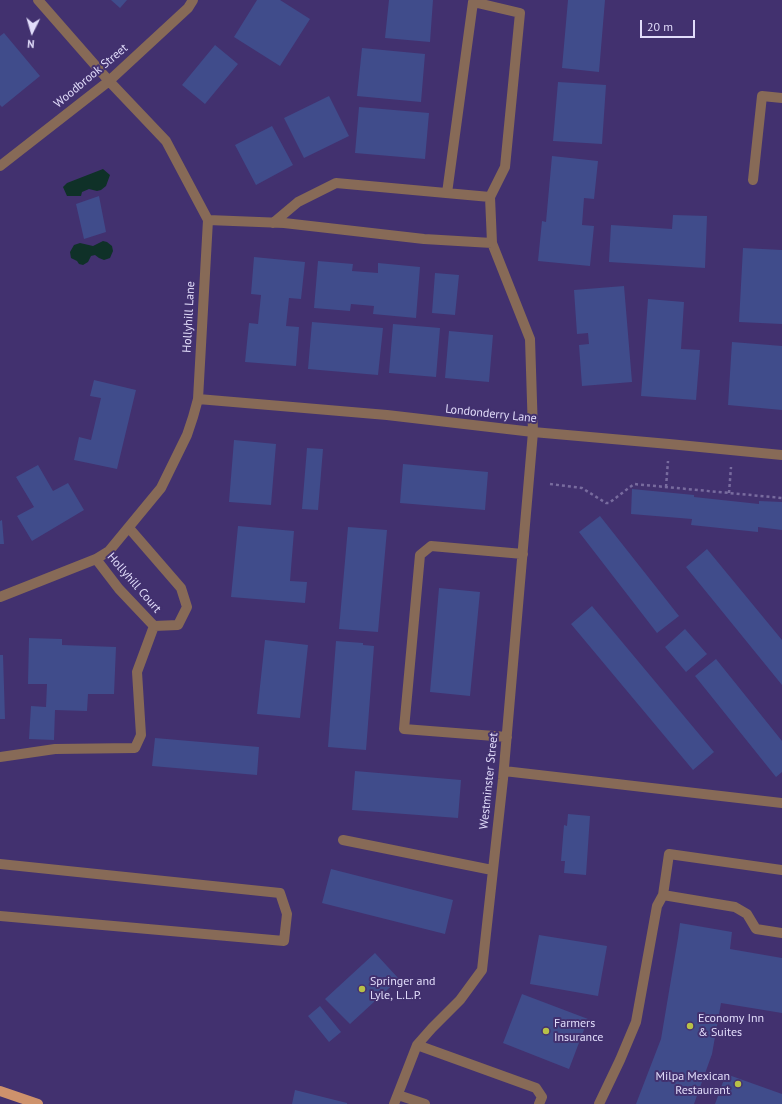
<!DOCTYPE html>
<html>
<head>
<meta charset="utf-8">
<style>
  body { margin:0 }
  #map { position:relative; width:782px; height:1104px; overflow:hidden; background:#42316f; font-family:"PT Sans",sans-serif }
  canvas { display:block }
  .north { position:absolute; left:12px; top:12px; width:40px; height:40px; -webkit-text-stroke:3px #42316f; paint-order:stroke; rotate:185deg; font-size:11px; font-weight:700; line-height:16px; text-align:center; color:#e1dcfa }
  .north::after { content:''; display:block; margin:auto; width:14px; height:18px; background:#e1dcfa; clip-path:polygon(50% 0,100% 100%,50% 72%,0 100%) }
  .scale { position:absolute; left:640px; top:20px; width:55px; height:18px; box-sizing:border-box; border:2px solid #e1dcfa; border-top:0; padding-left:5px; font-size:12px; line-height:14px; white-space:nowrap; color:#e1dcfa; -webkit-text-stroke:3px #42316f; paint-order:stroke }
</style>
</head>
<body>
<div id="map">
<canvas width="782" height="1104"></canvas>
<div class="north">N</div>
<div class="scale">20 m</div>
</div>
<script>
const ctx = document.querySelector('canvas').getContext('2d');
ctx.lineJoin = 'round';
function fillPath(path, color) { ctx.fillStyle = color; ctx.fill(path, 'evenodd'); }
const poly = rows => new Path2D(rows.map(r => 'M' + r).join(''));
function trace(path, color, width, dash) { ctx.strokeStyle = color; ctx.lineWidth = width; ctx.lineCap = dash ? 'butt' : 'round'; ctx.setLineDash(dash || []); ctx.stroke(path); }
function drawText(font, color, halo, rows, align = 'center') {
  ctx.font = font + ' "PT Sans",sans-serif'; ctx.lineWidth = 4; ctx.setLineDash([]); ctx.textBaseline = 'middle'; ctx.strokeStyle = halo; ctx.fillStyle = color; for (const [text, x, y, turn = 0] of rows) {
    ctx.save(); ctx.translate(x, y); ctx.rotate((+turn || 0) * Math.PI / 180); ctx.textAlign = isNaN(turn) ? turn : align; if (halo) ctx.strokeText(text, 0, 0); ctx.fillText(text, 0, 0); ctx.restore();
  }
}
fillPath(poly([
  [103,169,110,175,106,186,101,190,97,191,89,189,82,192,81,196,67,196,63,187,67,183],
  [103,241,107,242,112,246,113,251,110,258,104,260,99,258,95,255,91,256,88,262,83,265,79,264,77,261,71,258,70,252,74,245,80,243,93,246]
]), '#0f3128');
fillPath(poly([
  [111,0,127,0,120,8],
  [257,0,280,0,310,19,280,66,234,37],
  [389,0,433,0,430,42,385,38],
  [568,0,605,0,599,72,562,68],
  [4,33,40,76,2,107,0,105,0,36],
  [215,45,238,64,205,104,182,85],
  [362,48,425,54,421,102,357,96],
  [558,82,606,85,602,144,553,141],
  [329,96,349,136,304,158,284,118],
  [359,107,429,113,425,159,355,153],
  [272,126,293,165,256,185,235,145],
  [552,156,598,161,594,199,584,198,582,225,594,226,590,266,538,261,542,221,546,222],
  [99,196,106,232,84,239,76,204],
  [673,215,707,216,705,268,609,262,611,225,672,229],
  [743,248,782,250,782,324,739,322],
  [254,257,305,262,301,299,289,298,286,326,299,327,296,366,245,362,249,323,258,324,261,295,251,294],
  [318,261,353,264,352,271,378,273,378,263,420,267,416,318,373,314,374,306,351,304,350,311,314,308],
  [435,273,459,275,455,315,432,313],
  [624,286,632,382,582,386,579,345,589,344,588,333,577,334,574,290],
  [648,299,684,302,681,349,700,350,696,400,641,396],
  [312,322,383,328,378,375,308,369],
  [393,324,440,328,436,377,389,373],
  [449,331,493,335,489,382,445,378],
  [732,342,782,346,782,410,728,405],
  [94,380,136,390,117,469,74,460,79,437,91,440,101,398,90,396],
  [234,440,276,444,271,505,229,502],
  [307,448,323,449,318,510,302,509],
  [403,464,488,472,485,510,400,503],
  [38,465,53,491,68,483,84,510,32,541,17,516,34,507,16,477],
  [632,489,694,495,694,497,759,504,759,501,782,502,782,530,758,527,758,532,691,525,692,519,631,514],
  [600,516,679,616,657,633,579,532],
  [2,520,4,544,0,544,0,521],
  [238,526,294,531,290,581,307,582,305,603,231,597],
  [348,527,387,530,378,632,339,629],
  [707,549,782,640,782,685,686,567],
  [439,588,480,592,470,696,430,692],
  [592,606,714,752,693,770,571,624],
  [685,629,707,654,686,672,665,647],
  [29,638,62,639,62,645,116,647,114,694,88,694,87,711,55,710,54,740,29,739,31,706,46,707,47,684,28,684],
  [265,640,308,645,300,718,257,714],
  [336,641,363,643,363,645,374,646,366,750,328,747],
  [0,655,3,655,5,719,0,719],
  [716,659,782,741,782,772,776,777,695,676],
  [155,738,259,747,257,775,152,766],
  [355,771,461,780,458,818,352,810],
  [568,814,590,816,586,875,564,873,565,861,561,861,564,825,567,826],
  [331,869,453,900,445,934,322,903],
  [680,923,732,932,730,949,782,958,782,1013,721,1003,712,1054,694,1104,636,1104,661,1039,678,938],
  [539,935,607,946,598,996,530,984],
  [375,953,399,979,350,1024,325,999],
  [522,994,588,1019,569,1069,503,1043],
  [320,1006,341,1032,329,1042,308,1016],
  [726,1074,782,1094,782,1104,715,1104],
  [295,1090,347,1103,347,1104,292,1104]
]), '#404c8b');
trace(poly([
  [550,484,582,488,606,503,609,503,634,484,782,498],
  [666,487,668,461],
  [729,493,731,467]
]), '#786b9e', 2.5, [3, 3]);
trace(poly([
  [0,166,109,81,188,8,193,0],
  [753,180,762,96,782,98],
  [447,193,473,2,520,13,505,167,490,197],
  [208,220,284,223,424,239,492,243],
  [273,223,298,202,336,183,490,197,492,243,530,339,533,432,503,779,482,970,460,1000,432,1028,417,1045,394,1104],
  [198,399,387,415,533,432,669,444,782,455],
  [96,559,119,589,154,626,178,625,187,607,181,588,129,528],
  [0,597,96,559,109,551,161,488,187,435,193,417,198,399,208,220,166,141,109,81,38,0],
  [507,737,404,729,420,555,431,546,523,554],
  [0,757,55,749,135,748,141,735,137,672,154,626],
  [504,771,782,803],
  [343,840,492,870],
  [0,864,280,893,287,914,284,941,0,916],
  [782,870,669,854,663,895,735,907,747,914,756,929,782,933],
  [417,1045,536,1088,542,1097,539,1104],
  [398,1095,425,1104],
  [599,1104,620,1060,636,1022,657,906,663,895]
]), '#876a57', 10);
trace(poly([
  [0,1091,38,1104]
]), '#ce926c', 10);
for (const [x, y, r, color] of [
  [362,989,4,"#b8c147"],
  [690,1026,4,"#b8c147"],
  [546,1031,4,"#b8c147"],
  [738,1084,4,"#b8c147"]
]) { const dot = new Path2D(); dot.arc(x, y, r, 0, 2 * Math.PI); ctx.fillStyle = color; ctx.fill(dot); trace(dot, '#42316f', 1.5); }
drawText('12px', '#e1dcfa', '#42316f', [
  ["Woodbrook Street",91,76,-40],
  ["Hollyhill Lane",189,317,-87],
  ["Londonderry Lane",491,414,6],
  ["Hollyhill Court",134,583,49],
  ["Westminster Street",489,781,-84]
]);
drawText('12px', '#e1dcfa', '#42316f', [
  ["Springer and",370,982],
  ["Lyle, L.L.P.",370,996],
  ["Economy Inn",698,1019],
  ["& Suites",698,1033],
  ["Farmers",554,1024],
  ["Insurance",554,1038],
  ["Milpa Mexican",730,1077,"right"],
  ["Restaurant",730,1091,"right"]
], 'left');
</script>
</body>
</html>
